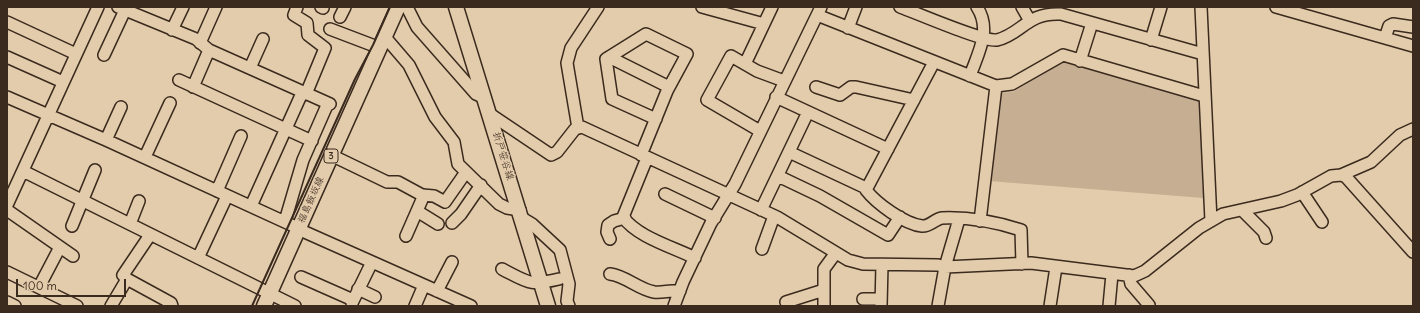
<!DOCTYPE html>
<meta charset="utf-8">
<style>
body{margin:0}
#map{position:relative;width:1420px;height:313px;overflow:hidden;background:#e3ccac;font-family:Delius,sans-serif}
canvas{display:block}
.frame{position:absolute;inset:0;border:8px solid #3b2a1e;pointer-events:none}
.scale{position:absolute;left:16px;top:279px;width:110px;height:18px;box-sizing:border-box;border:2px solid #3b2a1e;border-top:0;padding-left:5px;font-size:12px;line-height:14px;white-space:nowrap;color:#3b2a1e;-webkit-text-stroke:3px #e3ccac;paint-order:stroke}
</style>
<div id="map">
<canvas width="1420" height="313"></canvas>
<div class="frame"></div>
<div class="scale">100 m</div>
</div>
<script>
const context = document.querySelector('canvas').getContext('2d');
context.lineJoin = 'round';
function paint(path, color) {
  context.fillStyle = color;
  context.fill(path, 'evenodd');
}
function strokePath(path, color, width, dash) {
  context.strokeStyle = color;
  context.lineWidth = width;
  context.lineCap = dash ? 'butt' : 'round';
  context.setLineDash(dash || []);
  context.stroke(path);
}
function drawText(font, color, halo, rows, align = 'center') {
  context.font = font + ' Delius,"Klee One",sans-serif';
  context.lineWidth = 3;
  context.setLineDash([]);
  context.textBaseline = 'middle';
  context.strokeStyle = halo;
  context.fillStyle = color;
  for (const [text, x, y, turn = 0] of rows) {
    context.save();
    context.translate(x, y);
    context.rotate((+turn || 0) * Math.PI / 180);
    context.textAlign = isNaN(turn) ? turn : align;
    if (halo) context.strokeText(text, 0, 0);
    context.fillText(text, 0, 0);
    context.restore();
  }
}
paint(new Path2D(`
 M 1064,62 L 1201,102 L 1203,198 L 989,181 L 996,93 L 1013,92 Z`), '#c5ae92');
const minor = new Path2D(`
 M 118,7 L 196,39 L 209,50 L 330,104
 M 297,7 L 294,15 L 307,23 L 308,35 L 325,48 L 306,94
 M 321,7 L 323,8
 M 407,7 L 417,27 L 476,94 L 485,98
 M 702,7 L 764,24
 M 900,7 C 917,13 983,42 997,40 C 1022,34 1027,12 1061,14 L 1203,54
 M 1022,7 L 1030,21
 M 1201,7 L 1211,221
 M 1276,7 L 1413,46
 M 817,15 L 996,86 L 1012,84 L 1063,55 L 1204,96
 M 340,17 L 345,7
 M 7,22 L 76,54
 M 848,28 L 856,7
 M 330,29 L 380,48
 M 172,30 L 183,7
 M 385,37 L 409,65 L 435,117 L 454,142 L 458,164 L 499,204 L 507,208 L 520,210
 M 1385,38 L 1389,26 L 1393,24 L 1413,27
 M 1151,40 L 1161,7
 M 200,43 L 216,7
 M 104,55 L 125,10
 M 7,57 L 63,82
 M 609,57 L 669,87
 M 1080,61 L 1092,23
 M 934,62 L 866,190 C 876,203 904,224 922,226 C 929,227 935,219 942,218 C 968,217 996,222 1021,230 L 1022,264
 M 745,64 L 772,7
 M 250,68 L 263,39
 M 970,76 C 978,53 992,30 977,7
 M 179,80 L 312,141
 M 193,87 L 209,50
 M 816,87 L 840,95 L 851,87 L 856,87 L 914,100
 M 7,97 L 106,140 L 298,228
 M 776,97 L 888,149
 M 490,114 L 551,155 L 557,152 L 575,129 L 582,127 L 777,217 L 848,260 L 863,264 L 938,265 L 945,267 L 1031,263 L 1134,276 L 1145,271 L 1199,228 L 1223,214 L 1281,201 L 1297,195 L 1331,176 L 1341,175 L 1346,177 L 1413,252
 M 578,128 L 567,63 L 571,48 L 598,7
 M 760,131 L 707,100 L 731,56 L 757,71 L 784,81
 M 106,140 L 121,107
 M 789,152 L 866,188
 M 331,155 L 387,182 L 398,182 L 422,195 L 434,196 L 445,202 L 466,172
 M 641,155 L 667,91 L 687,54 L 646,34 L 606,59 L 612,99 L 656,119
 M 145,157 L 170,103
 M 647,158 L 623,217 C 637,237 673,247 695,258
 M 23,171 L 295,306
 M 1341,175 L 1371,162 L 1400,135 L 1413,129
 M 778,176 L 820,196 L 888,235 L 900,217
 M 217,191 L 241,136
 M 1302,192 L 1322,222
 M 665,194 L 715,218
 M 7,205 L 98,7
 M 251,206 L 302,93
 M 7,210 L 73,256
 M 761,210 L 808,112
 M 1242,210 L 1264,232 L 1266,238
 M 417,211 L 438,224
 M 522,218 L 532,224 L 560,250 L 569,284 L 567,301 L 569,306
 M 285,221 L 303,160 L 328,103
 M 980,221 L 996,86
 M 452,223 L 461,214 L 481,185
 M 130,224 L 139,201
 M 72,226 L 95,170
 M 298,229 L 471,306
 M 406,236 L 424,195
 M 610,239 L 607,232 L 608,225 L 614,221 L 625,218
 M 762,249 L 774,216
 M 198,258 L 227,196
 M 502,269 C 529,283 529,286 559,279
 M 7,272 L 77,306
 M 610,274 C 626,276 638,289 654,292 C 662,293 671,290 680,291
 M 1129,275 L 1131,284 L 1149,305
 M 301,277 L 353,300
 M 127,279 L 123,275 L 150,235
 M 39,287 L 60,247
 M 358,289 L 375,297
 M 437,291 L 452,262
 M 863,299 L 881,299
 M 7,302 L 15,306
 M 786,302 L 824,290
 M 352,303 L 372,262
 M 111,306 L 127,279 L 171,303 L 172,306
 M 415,306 L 424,285
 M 674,306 L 683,282 L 711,223 L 735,184 L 821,7
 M 824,306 L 824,269 L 835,254
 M 881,306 L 882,265
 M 938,306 L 945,267 L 959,219
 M 1050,306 L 1056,267
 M 1109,306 L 1112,274`);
const major = new Path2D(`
 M 456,7 L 548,306
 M 264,306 L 398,7`);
strokePath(minor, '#3b2a1e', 14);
strokePath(major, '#3b2a1e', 17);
strokePath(minor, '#e3ccac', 11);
strokePath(major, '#e3ccac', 14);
strokePath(new Path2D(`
 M 252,306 L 355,79 L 373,45 L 390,7`), '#3b2a1e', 2);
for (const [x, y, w] of [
 [331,156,14]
]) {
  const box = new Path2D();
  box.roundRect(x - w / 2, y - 7, w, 14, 3);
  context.fillStyle = '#e3ccac';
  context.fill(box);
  strokePath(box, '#3b2a1e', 1);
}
drawText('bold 9px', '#3b2a1e', null, [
 ["3",331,156]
]);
drawText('10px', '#3b2a1e', '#e3ccac', [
 ["折戸笹谷線",503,156,73],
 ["福島飯坂線",311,200,-66]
]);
</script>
